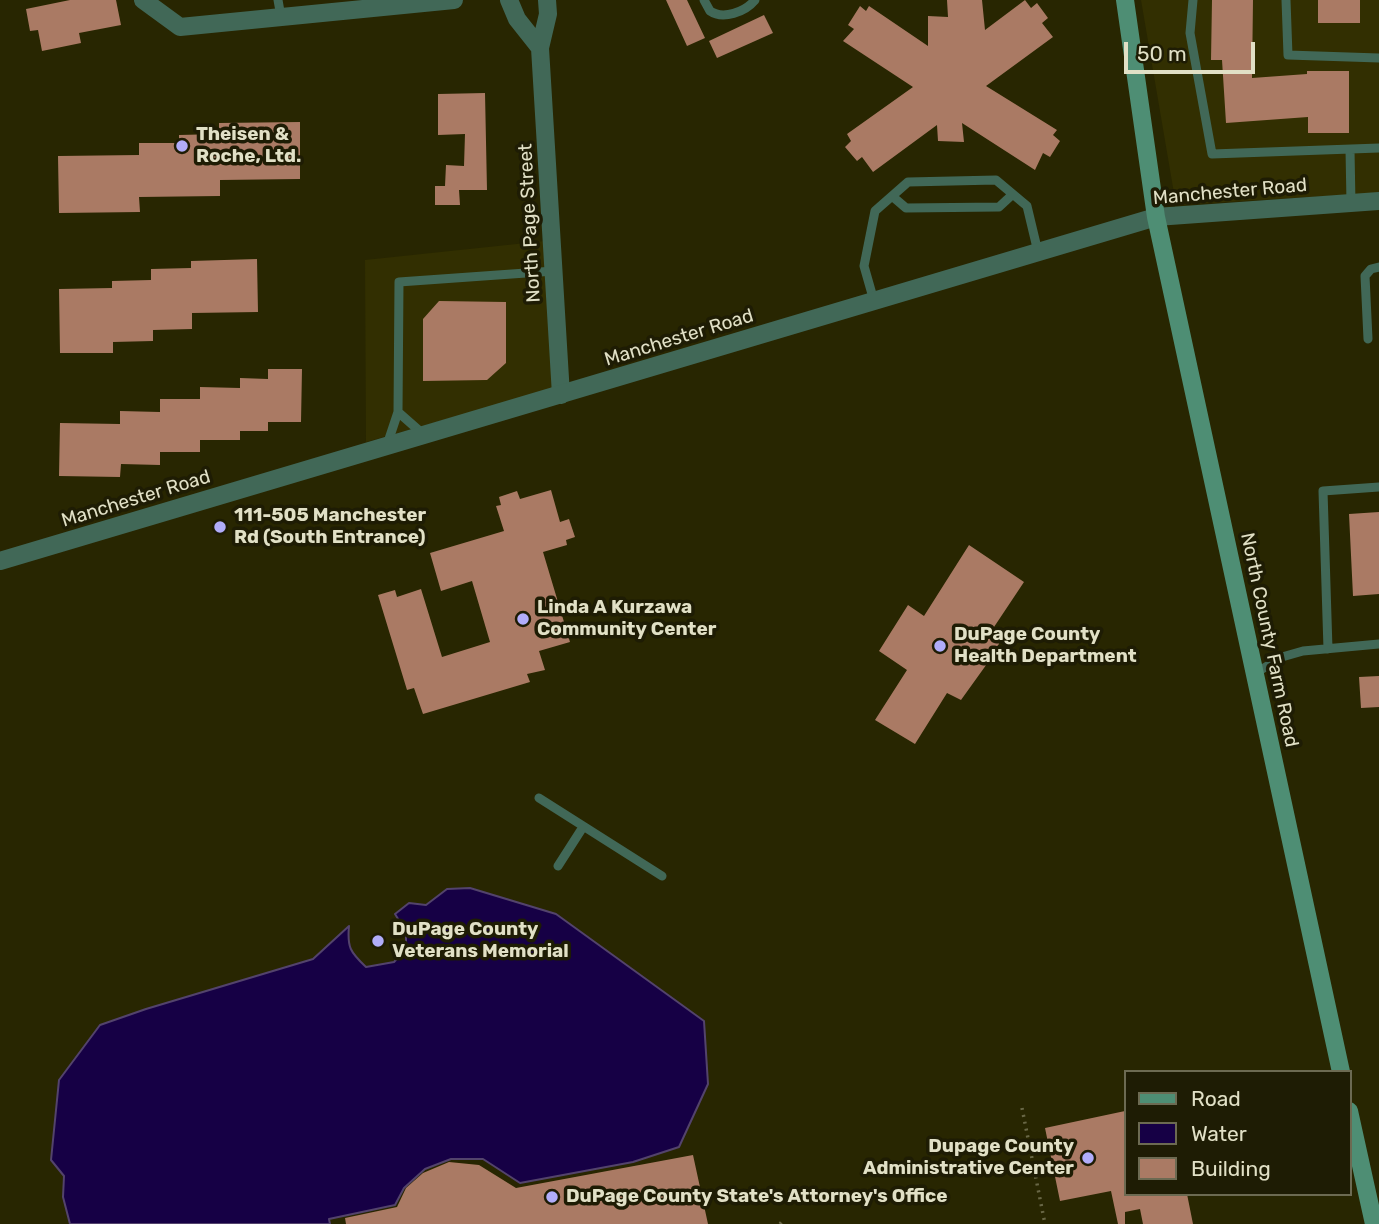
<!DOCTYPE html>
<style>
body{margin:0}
#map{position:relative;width:1379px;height:1224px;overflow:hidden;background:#282601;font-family:Rubik,sans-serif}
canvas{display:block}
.legend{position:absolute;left:1124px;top:1070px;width:228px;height:126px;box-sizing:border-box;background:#1e1c04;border:2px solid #6c6a52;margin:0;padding:9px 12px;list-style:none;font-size:21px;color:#e1e0c6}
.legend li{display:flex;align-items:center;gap:14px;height:35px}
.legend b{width:35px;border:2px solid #6c6a52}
.scale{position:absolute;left:1124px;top:42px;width:131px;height:32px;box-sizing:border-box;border:4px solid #e1e0c6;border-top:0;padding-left:9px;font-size:21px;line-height:24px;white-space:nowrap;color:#e1e0c6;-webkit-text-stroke:5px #1e1c04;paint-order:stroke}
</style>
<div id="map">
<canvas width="1379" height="1224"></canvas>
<ul class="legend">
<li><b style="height:9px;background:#4e8e74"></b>Road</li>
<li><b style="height:19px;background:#160045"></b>Water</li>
<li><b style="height:19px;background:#aa7a64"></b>Building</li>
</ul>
<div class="scale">50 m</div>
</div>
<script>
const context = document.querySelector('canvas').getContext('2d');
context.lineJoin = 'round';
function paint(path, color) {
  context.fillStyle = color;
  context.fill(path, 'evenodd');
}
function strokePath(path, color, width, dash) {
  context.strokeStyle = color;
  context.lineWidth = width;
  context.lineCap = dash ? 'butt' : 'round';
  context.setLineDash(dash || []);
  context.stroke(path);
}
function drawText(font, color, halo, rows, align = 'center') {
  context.font = font + ' Rubik,sans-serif';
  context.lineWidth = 7;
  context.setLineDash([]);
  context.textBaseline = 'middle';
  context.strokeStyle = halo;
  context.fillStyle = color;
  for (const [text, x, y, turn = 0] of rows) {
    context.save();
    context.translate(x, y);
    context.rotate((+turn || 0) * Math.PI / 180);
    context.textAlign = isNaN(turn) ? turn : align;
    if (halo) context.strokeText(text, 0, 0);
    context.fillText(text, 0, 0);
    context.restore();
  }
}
paint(new Path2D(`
 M 1141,0 L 1379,0 L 1379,193 L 1176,205 Z
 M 545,241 L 554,389 L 366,442 L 365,260 Z`), '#322f01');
const water = new Path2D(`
 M 470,888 L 556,914 L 704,1021 L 708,1084 L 679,1147 L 633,1162 L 520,1183 L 483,1159 L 451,1159 L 425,1169 L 404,1188 L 395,1205 L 329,1219 L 330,1224 L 70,1224 L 63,1197 L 64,1176 L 51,1160 L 59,1080 L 100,1025 L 146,1009 L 313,959 L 349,926 C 347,947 350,952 366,967 L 394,962 L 406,949 L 406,932 L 395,914 L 409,903 L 426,905 L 447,889 Z`);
paint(water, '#160045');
strokePath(water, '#53436c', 2);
paint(new Path2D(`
 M 70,0 L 116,0 L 121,25 L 79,33 L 81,43 L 42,51 L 38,30 L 30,31 L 26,9 Z
 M 666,0 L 687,0 L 705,38 L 687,46 Z
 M 947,0 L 982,0 L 985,30 L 1025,0 L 1031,8 L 1037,3 L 1048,18 L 1042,23 L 1053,37 L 986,86 L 1057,130 L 1053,135 L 1060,141 L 1050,157 L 1043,153 L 1035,170 L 962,123 L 964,142 L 938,141 L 937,125 L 873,172 L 862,157 L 857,161 L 845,147 L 851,141 L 847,134 L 913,87 L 843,41 L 854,29 L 848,25 L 860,6 L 866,11 L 869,6 L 928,46 L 928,16 L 948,17 Z
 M 1212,0 L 1253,0 L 1252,78 L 1307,74 L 1307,71 L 1349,71 L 1349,133 L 1308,133 L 1308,117 L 1226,123 L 1222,60 L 1211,60 Z
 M 1318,0 L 1360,0 L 1360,23 L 1318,23 Z
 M 764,15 L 773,33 L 717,58 L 709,41 Z
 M 485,93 L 487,190 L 459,190 L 460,205 L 435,205 L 435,186 L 445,186 L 446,165 L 464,166 L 465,134 L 438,135 L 438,94 Z
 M 300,122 L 300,179 L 220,180 L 220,196 L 139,197 L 140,212 L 59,213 L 58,156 L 139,155 L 139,143 L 179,143 L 179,135 L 219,134 L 219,123 Z
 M 257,259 L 258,312 L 192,313 L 192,329 L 153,330 L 153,341 L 113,342 L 113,353 L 60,353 L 59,289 L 112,288 L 112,281 L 151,280 L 151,269 L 191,268 L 191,261 Z
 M 439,301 L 506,302 L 506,363 L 487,380 L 423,381 L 423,319 Z
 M 268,369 L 302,369 L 301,422 L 268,422 L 268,431 L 240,431 L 240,440 L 200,440 L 200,452 L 160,452 L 160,465 L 121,464 L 120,477 L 59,476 L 60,423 L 120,424 L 120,411 L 160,412 L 160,399 L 200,399 L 200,387 L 240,388 L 240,378 L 268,379 Z
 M 551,490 L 560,522 L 569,519 L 575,537 L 566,540 L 567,545 L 543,552 L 570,642 L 539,651 L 545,670 L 527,674 L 530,682 L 423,714 L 414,688 L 407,690 L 378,595 L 395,590 L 397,597 L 421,589 L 442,657 L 490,642 L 472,581 L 441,591 L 430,553 L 504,531 L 496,506 L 501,505 L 499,497 L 517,491 L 520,499 Z
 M 1379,512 L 1379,594 L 1353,596 L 1349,514 Z
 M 969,545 L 1024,582 L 990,633 L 1000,642 L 989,661 L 961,700 L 947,693 L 915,744 L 875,720 L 907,670 L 879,651 L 908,605 L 924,616 Z
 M 1379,676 L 1379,707 L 1361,708 L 1359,677 Z
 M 1125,1111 L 1125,1194 L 1187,1194 L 1193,1224 L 1143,1224 L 1140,1209 L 1125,1212 L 1125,1224 L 1118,1224 L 1111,1191 L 1060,1201 L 1045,1128 Z
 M 693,1155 L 708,1224 L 346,1224 L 345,1218 L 397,1207 L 406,1188 L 423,1173 L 449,1162 L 479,1165 L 516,1188 Z`), '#aa7a64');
strokePath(new Path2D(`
 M 1022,1108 L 1045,1224
 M 780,1224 L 784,1219`), '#696746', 3.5, [2, 5]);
strokePath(new Path2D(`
 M 278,0 L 281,17
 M 704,0 L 710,11 C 723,20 745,12 755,0
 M 1193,0 L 1190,33 L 1212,154 L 1379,148
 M 1286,0 L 1288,55 L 1379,58
 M 1350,150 L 1351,203
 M 892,196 L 906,208 L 999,207 L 1013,194
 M 874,301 L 864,266 L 875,211 L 908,182 L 996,180 L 1027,206 L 1038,252
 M 1368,339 L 1365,276 L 1371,269 L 1379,267
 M 398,412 L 423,434
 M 387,445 L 398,412 L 399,282 L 554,271
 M 1328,649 L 1323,491 L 1379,487
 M 1254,674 L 1282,657 L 1303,651 L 1379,644
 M 539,798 L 662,876
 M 558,866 L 583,827`), '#416857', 9);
strokePath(new Path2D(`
 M 143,0 L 180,27 L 454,0
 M 509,0 L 517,19 L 540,48
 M 547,0 L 548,14 L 540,48 L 561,395
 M 1156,217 L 1379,201`), '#416857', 18);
strokePath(new Path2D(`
 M 0,561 L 1156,217`), '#416857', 18);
strokePath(new Path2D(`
 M 1125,0 L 1156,217 L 1341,1072
 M 1349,1111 L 1374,1224`), '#4e8e74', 18);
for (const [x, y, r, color] of [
 [182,146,7,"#b1adfa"],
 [220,527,7,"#b1adfa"],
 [523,619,7,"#b1adfa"],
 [940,646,7,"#b1adfa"],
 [378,941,7,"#b1adfa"],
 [1088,1158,7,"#b1adfa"],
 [552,1197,7,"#b1adfa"]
]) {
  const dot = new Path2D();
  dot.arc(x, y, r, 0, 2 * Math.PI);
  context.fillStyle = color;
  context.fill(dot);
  strokePath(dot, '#1e1c04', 2.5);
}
drawText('bold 19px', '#e1e0c6', '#1e1c04', [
 ["Theisen &",196,135],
 ["Roche, Ltd.",196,157],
 ["111-505 Manchester",234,516],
 ["Rd (South Entrance)",234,538],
 ["Linda A Kurzawa",537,608],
 ["Community Center",537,630],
 ["DuPage County",954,635],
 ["Health Department",954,657],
 ["DuPage County",392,930],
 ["Veterans Memorial",392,952],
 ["Dupage County",1074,1147,"right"],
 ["Administrative Center",1074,1169,"right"],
 ["DuPage County State's Attorney's Office",566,1197]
], 'left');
drawText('19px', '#e1e0c6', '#1e1c04', [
 ["Manchester Road",1230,192,-5],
 ["North Page Street",530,223,-93],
 ["Manchester Road",679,338,-17],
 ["Manchester Road",136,499,-17],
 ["North County Farm Road",1269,640,78]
]);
</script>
